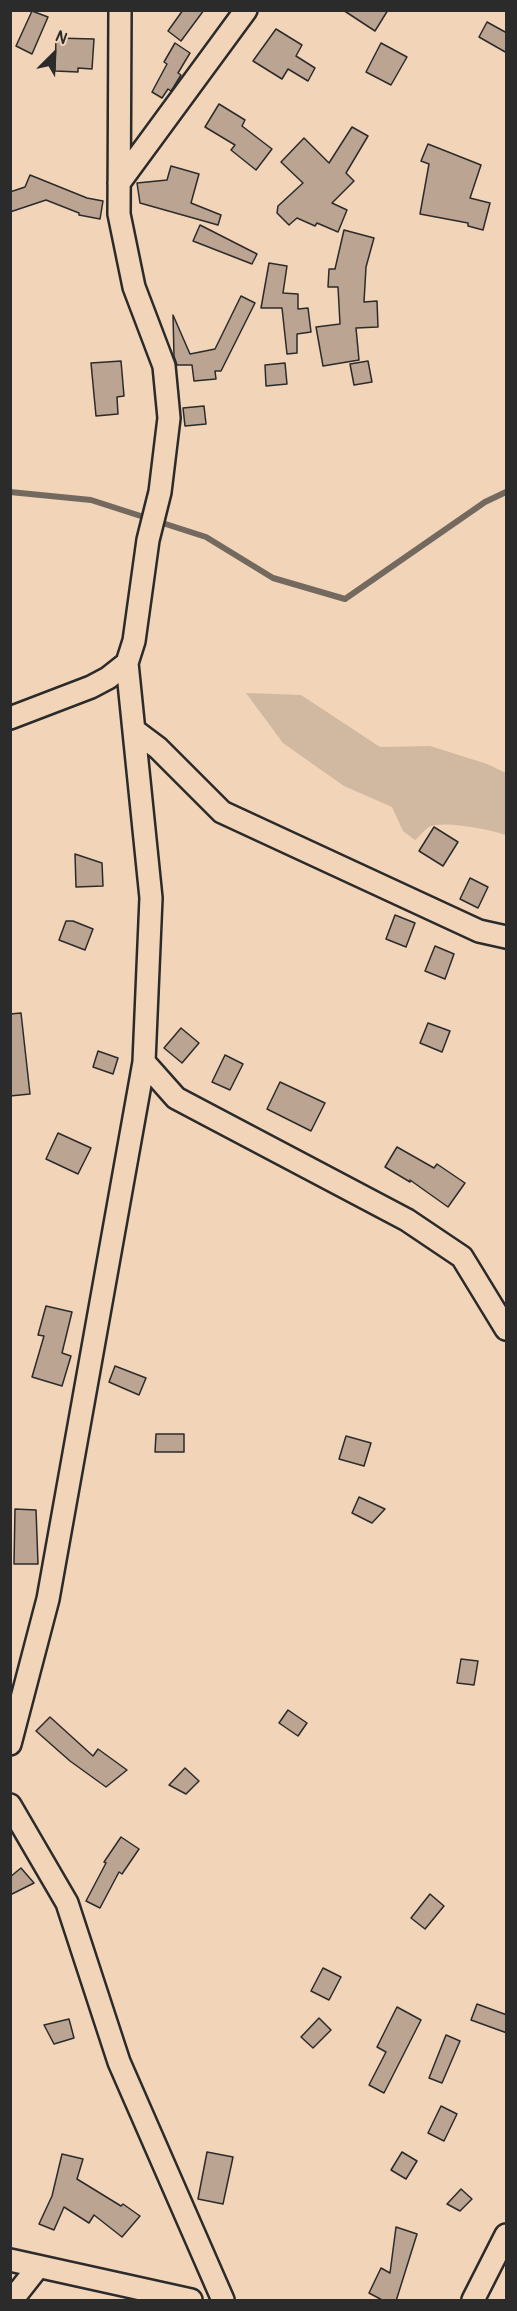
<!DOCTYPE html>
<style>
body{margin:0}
#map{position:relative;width:517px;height:2311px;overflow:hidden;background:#f2d4b8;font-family:Pangolin,sans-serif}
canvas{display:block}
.frame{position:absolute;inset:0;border:12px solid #2b2b2b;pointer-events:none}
.north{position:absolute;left:24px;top:24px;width:60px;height:60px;-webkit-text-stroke:4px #f2d4b8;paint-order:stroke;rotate:24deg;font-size:16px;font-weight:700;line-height:24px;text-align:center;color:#2b2b2b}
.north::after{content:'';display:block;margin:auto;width:21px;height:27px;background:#2b2b2b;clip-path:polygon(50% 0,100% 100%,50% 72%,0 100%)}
</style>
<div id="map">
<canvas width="517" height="2311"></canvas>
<div class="frame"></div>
<div class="north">N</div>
</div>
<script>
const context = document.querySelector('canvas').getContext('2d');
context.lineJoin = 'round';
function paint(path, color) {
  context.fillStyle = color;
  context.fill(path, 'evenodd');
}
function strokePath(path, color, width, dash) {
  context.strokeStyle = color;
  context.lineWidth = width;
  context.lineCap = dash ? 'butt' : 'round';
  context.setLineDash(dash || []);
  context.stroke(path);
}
paint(new Path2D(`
 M 246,693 L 301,695 L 380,747 L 430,746 L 487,764 L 506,773 L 506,835 C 491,830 443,820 429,827 C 424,830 419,837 415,840 L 403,831 L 392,807 L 344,786 L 283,743 Z`), '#d1b8a0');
strokePath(new Path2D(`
 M 10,492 L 91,500 L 206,537 L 273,578 L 345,599 L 485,502 L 506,492`), '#74695f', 6);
const building = new Path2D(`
 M 183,10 L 204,10 L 181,41 L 168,31 Z
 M 343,10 L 388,10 L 375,31 Z
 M 32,11 L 48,17 L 32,54 L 16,46 Z
 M 487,22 L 507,33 L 507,53 L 479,37 Z
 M 276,29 L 302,45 L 296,56 L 315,68 L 308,81 L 288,69 L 282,79 L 253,61 Z
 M 56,38 L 94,39 L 92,69 L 78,68 L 78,72 L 55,71 Z
 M 175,43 L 190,53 L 178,73 L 181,75 L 173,88 L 171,91 L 168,89 L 162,98 L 152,92 L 167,64 L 164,62 Z
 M 381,43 L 407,57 L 391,85 L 366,72 Z
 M 219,104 L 245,120 L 242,126 L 272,149 L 256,170 L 231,150 L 235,145 L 205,127 Z
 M 352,127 L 368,136 L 346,173 L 354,181 L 332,203 L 347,210 L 338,232 L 317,223 L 315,226 L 297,218 L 289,225 L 277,213 L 278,206 L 303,183 L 281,162 L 304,138 L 329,163 Z
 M 428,144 L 481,165 L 470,198 L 490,203 L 483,230 L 468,226 L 468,223 L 420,214 L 429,164 L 421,161 Z
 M 171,166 L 199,174 L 191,203 L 221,215 L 218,225 L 140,203 L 137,183 L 167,180 Z
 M 30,175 L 87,198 L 103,201 L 100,219 L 79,215 L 79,213 L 46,200 L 10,212 L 10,192 L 25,187 Z
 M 200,225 L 257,254 L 252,264 L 193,241 Z
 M 344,230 L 374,238 L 366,267 L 364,302 L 377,301 L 378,327 L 356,328 L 359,360 L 323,366 L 316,327 L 340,324 L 338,287 L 328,287 L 329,269 L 335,269 Z
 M 269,263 L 287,266 L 283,293 L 298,294 L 298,309 L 308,308 L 311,332 L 297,334 L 297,353 L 287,354 L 282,308 L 261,308 Z
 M 241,296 L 255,303 L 221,371 L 215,371 L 216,379 L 194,381 L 192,365 L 177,365 L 174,356 L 173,315 L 190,354 L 215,349 Z
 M 121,361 L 124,396 L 117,397 L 118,414 L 96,416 L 91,363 Z
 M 368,361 L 372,382 L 354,385 L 350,364 Z
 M 285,363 L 287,384 L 266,386 L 265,365 Z
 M 204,406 L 206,424 L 185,426 L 183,408 Z
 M 434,827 L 458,842 L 443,866 L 419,851 Z
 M 75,854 L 102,863 L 103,886 L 76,887 Z
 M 470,878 L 488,887 L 478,908 L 460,899 Z
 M 395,915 L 415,923 L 406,947 L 386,939 Z
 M 66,921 L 73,921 L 93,929 L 85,950 L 59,940 Z
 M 435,946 L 454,954 L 445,979 L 425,971 Z
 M 21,1013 L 30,1094 L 10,1096 L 10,1014 Z
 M 428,1023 L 450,1031 L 442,1052 L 420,1043 Z
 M 181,1028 L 199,1043 L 182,1063 L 164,1048 Z
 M 98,1051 L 118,1058 L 113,1074 L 93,1067 Z
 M 225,1055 L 243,1064 L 230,1090 L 212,1082 Z
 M 280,1082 L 325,1103 L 311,1131 L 267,1109 Z
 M 58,1133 L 91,1148 L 78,1174 L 46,1159 Z
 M 397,1147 L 434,1168 L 437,1164 L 465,1183 L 448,1207 L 410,1180 L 410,1182 L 385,1167 Z
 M 46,1306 L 72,1312 L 62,1353 L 71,1356 L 62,1386 L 32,1377 L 44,1336 L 38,1335 Z
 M 115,1366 L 146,1378 L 139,1395 L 109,1382 Z
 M 156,1434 L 184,1434 L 184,1452 L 155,1452 Z
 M 346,1436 L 371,1443 L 364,1466 L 339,1459 Z
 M 359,1497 L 385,1509 L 372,1523 L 352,1513 Z
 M 15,1509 L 36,1510 L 38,1564 L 14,1564 Z
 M 461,1659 L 478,1661 L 474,1685 L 457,1683 Z
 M 288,1710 L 307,1723 L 298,1736 L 279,1723 Z
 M 50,1717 L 93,1756 L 98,1749 L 127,1770 L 106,1787 L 70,1761 L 36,1731 Z
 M 185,1768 L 199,1781 L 186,1794 L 169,1785 Z
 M 121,1837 L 139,1849 L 122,1874 L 119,1872 L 100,1908 L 86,1901 L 106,1863 L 104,1862 Z
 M 21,1868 L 34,1883 L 10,1895 L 10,1877 Z
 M 430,1894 L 444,1906 L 425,1929 L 411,1918 Z
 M 323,1968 L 341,1977 L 329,2000 L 311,1991 Z
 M 477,2004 L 507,2015 L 507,2033 L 471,2020 Z
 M 397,2007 L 421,2020 L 384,2093 L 369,2085 L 386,2052 L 377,2047 Z
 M 319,2018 L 331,2030 L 313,2048 L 301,2037 Z
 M 69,2019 L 74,2038 L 54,2044 L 44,2025 Z
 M 446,2035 L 460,2041 L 442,2083 L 429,2078 Z
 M 441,2106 L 457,2114 L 444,2141 L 428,2133 Z
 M 207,2152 L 233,2157 L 223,2204 L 198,2199 Z
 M 402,2152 L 417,2161 L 406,2179 L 391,2170 Z
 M 62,2154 L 83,2159 L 77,2179 L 121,2206 L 123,2204 L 140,2216 L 122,2237 L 94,2215 L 89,2223 L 64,2207 L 54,2230 L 39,2224 L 52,2196 Z
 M 461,2189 L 472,2199 L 460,2211 L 447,2204 Z
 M 396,2227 L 417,2234 L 396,2301 L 384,2301 L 369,2293 L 381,2268 L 390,2273 Z`);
paint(building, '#bba491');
strokePath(building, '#2b2b2b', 1.5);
const street = new Path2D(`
 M 119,183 L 246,10
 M 10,718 L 91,687 L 108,678 L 127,663
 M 134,730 L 158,748 L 222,812 L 479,931 L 506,937
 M 144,1062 L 176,1098 L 407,1220 L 462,1257 L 506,1329
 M 10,1744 L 48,1599 L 144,1062 L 151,898 L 127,663 L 134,641 L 148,540 L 160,492 L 169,418 L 164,366 L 134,287 L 119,214 L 120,10
 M 10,1805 L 67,1903 L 119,2062 L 223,2300
 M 10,2260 L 191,2300
 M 12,2300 L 38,2267
 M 473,2300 L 506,2235`);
strokePath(street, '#2b2b2b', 26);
strokePath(street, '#f2d4b8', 21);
</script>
